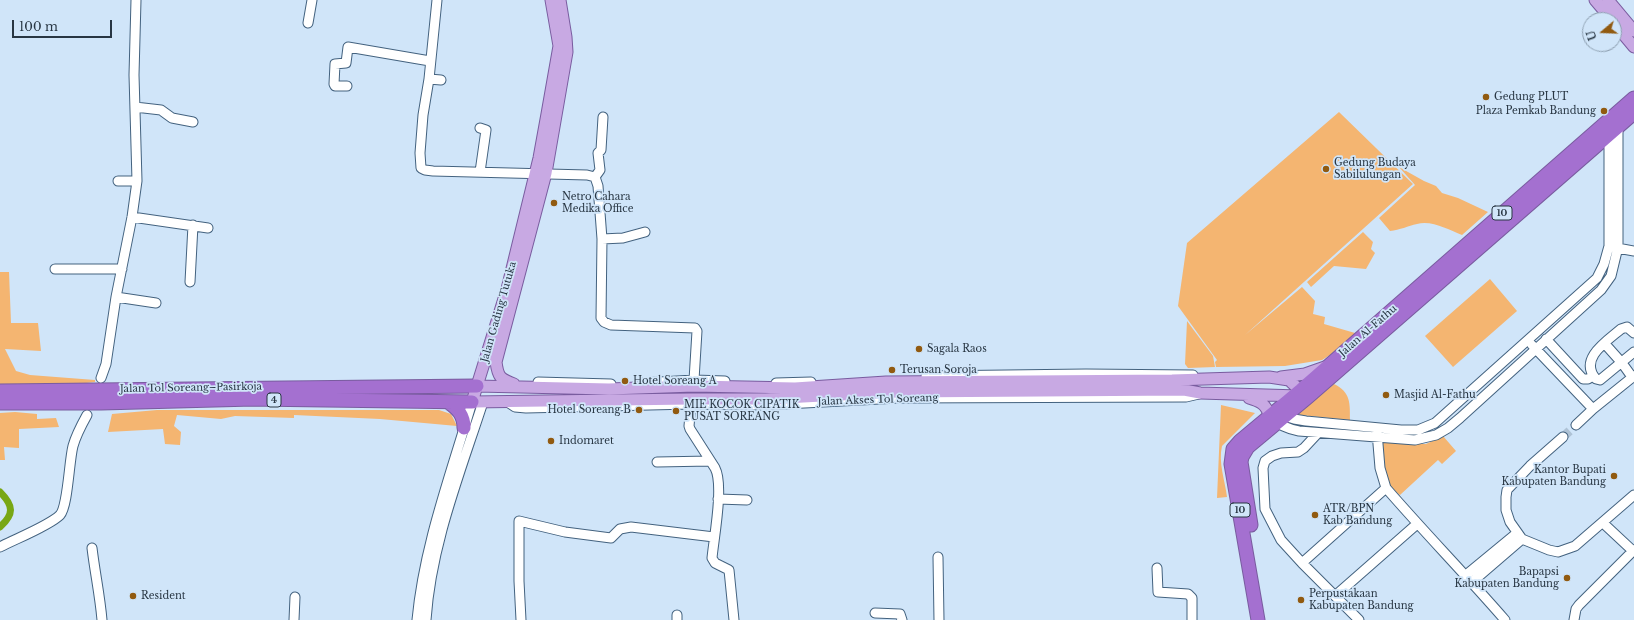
<!DOCTYPE html>
<meta charset="utf-8">
<style>
body{margin:0}
#map{position:relative;width:1634px;height:620px;overflow:hidden;background:#d0e5f9;font-family:"Libre Baskerville",serif}
canvas{display:block}
.north{position:absolute;left:1582px;top:12px;width:40px;height:40px;box-sizing:border-box;background:#d0e5f9;border:1px solid #8d9fb0;border-radius:50%;rotate:251deg;font-size:11px;font-weight:700;line-height:16px;text-align:center;color:#283643}
.north::after{content:'';display:block;margin:auto;width:14px;height:18px;background:#915a10;clip-path:polygon(50% 0,100% 100%,50% 72%,0 100%)}
.scale{position:absolute;left:12px;top:20px;width:100px;height:18px;box-sizing:border-box;border:2px solid #283643;border-top:0;padding-left:5px;font-size:12px;line-height:14px;white-space:nowrap;color:#283643;-webkit-text-stroke:3px #d0e5f9;paint-order:stroke}
</style>
<div id="map">
<canvas width="1634" height="620"></canvas>
<div class="north">U</div>
<div class="scale">100 m</div>
</div>
<script>
const context = document.querySelector('canvas').getContext('2d');
context.lineJoin = 'round';
function paint(path, color) {
  context.fillStyle = color;
  context.fill(path, 'evenodd');
}
function strokePath(path, color, width, dash) {
  context.strokeStyle = color;
  context.lineWidth = width;
  context.lineCap = dash ? 'butt' : 'round';
  context.setLineDash(dash || []);
  context.stroke(path);
}
function drawText(font, color, halo, rows, align = 'center') {
  context.font = font + ' "Libre Baskerville",serif';
  context.lineWidth = 3.5;
  context.setLineDash([]);
  context.textBaseline = 'middle';
  context.strokeStyle = halo;
  context.fillStyle = color;
  for (const [text, x, y, turn = 0] of rows) {
    context.save();
    context.translate(x, y);
    context.rotate((+turn || 0) * Math.PI / 180);
    context.textAlign = isNaN(turn) ? turn : align;
    if (halo) context.strokeText(text, 0, 0);
    context.fillText(text, 0, 0);
    context.restore();
  }
}
paint(new Path2D(`
 M 1339,112 L 1413,184 L 1245,335 L 1302,287 L 1315,301 L 1313,314 L 1325,317 L 1324,324 L 1355,333 L 1330,355 L 1322,360 L 1285,366 L 1216,367 L 1215,362 L 1217,360 L 1178,306 L 1187,243 Z
 M 1399,167 L 1424,181 L 1436,186 L 1442,193 L 1458,198 L 1488,212 L 1462,235 C 1449,230 1432,220 1417,224 C 1408,226 1400,230 1390,231 L 1379,218 L 1415,185 Z
 M 1363,232 L 1373,242 L 1371,249 L 1375,253 L 1366,269 L 1334,266 L 1311,287 L 1307,282 Z
 M 0,272 L 9,272 L 11,323 L 38,323 L 41,351 L 5,349 L 16,371 L 30,375 L 95,380 L 95,382 L 60,386 L 0,384 Z
 M 1490,279 L 1517,311 L 1453,367 L 1425,336 Z
 M 1187,321 L 1213,356 L 1215,367 L 1188,368 L 1185,364 Z
 M 1334,384 C 1351,392 1350,404 1350,420 L 1300,415 L 1299,413 Z
 M 1221,405 L 1255,413 L 1222,446 C 1218,462 1225,481 1227,497 L 1217,498 Z
 M 157,410 L 439,410 L 451,414 L 457,426 L 380,419 L 294,415 L 294,418 L 235,416 L 221,419 L 177,415 L 174,426 L 181,432 L 180,445 L 165,444 L 163,429 L 108,432 L 112,414 Z
 M 15,412 L 37,414 L 37,419 L 56,418 L 59,427 L 19,429 L 19,448 L 4,447 L 5,460 L 0,460 L 0,413 Z
 M 1443,436 L 1456,451 L 1442,464 L 1438,460 L 1400,495 C 1382,482 1383,461 1380,441 L 1410,444 L 1426,444 Z`), '#f4b571');
strokePath(new Path2D(`
 M 0,492 C 14,506 14,514 0,527`), '#78a715', 7);
strokePath(new Path2D(`
 M 1563,437 L 1576,425`), '#aec2d5', 9, [9, 4.5]);
const minor = new Path2D(`
 M 437,0 L 429,79 L 423,115 L 420,153 L 421,168 L 425,170 L 433,171 L 587,175 L 595,177 L 598,186 L 602,239 L 601,318 L 604,322 L 611,325 L 695,328 L 697,331 L 694,380
 M 308,23 L 312,0
 M 429,79 L 441,80
 M 347,86 L 335,86 L 334,84 L 335,64 L 346,63 L 348,47 L 430,61
 M 135,107 L 161,110 L 172,118 L 193,122
 M 480,172 L 486,130 L 480,128
 M 595,177 L 600,170 L 598,153 L 601,150 L 603,117
 M 118,181 L 137,181
 M 132,217 L 208,228
 M 602,239 L 623,238 L 645,232
 M 1612,247 L 1634,251
 M 55,269 L 122,269
 M 190,282 L 193,225
 M 116,297 L 156,303
 M 1634,333 L 1627,327 L 1621,329 C 1607,341 1578,359 1596,379 L 1600,380 L 1634,352
 M 1546,339 L 1583,379 L 1588,379 L 1593,376
 M 1605,344 L 1622,363 L 1632,377
 M 1532,345 L 1593,409
 M 926,376 L 1086,374 L 1193,375
 M 101,378 L 106,364 L 116,297 L 132,217 L 137,181 L 134,75 L 136,0
 M 538,382 L 611,384
 M 642,383 L 694,380 L 725,381
 M 776,383 L 811,382
 M 509,403 L 515,407 L 526,408 L 691,404 L 767,405 L 898,398 L 1186,397 L 1199,394
 M 691,404 L 689,426 L 690,429 L 715,468 C 724,485 714,537 712,558 L 715,563 L 729,570 L 734,620
 M 1281,415 L 1294,419 L 1306,421 L 1401,430 L 1418,430 L 1435,423 L 1597,278 L 1604,264 L 1609,246 L 1609,134 L 1607,132
 M 1273,419 C 1280,426 1289,429 1299,431 L 1415,440 L 1436,435 L 1448,428 L 1460,418 L 1601,290 L 1611,276 L 1618,247 L 1618,127 L 1616,125
 M 1576,425 L 1593,409 L 1634,376
 M 1318,433 L 1304,448 L 1298,452 L 1281,453 L 1272,456 L 1265,461 L 1263,468 L 1265,509 L 1281,540 L 1302,563 L 1386,488 L 1380,468 L 1377,432
 M 1563,437 L 1530,466 L 1507,490 L 1506,497 L 1506,510 L 1510,522 L 1522,539 L 1549,550 L 1558,552 L 1575,546 L 1634,495
 M 657,462 L 710,461
 M 1386,488 C 1425,533 1466,575 1505,620
 M 718,499 L 747,500
 M 1603,523 L 1633,551
 M 0,547 C 15,539 49,526 60,515 C 68,506 69,461 73,446 C 76,435 82,424 87,415
 M 92,548 C 95,573 100,596 102,620
 M 938,557 L 939,620
 M 1302,563 L 1359,620
 M 1157,568 L 1158,592 L 1188,594 L 1192,598 L 1192,620
 M 1466,575 L 1517,533
 M 1472,582 L 1522,539
 M 1335,596 L 1417,524
 M 875,613 L 900,614 L 902,620
 M 677,615 L 677,620
 M 294,620 L 295,597
 M 417,620 C 424,545 451,474 472,402
 M 426,620 C 431,545 460,473 483,402
 M 521,620 L 519,581 L 519,521 L 565,532 L 611,538 L 620,529 L 631,527 L 714,537
 M 1574,620 L 1576,609 L 1579,605 L 1634,550`);
const major = new Path2D(`
 M 551,0 L 559,46 L 547,114 L 539,158 L 507,289 L 472,402 L 691,399 L 766,399 L 896,392 L 1184,390 L 1200,393 L 1299,396
 M 1595,0 L 1612,20
 M 1608,0 L 1634,31
 M 1614,23 L 1634,47
 M 1281,377 L 1305,374 L 1325,367
 M 514,384 C 500,379 498,377 496,362 L 546,173 L 567,52 L 566,37 L 560,0
 M 477,386 L 609,389 L 694,386 L 795,388 L 886,382 L 1172,380 L 1269,377 L 1289,380 L 1306,396
 M 1249,398 C 1259,401 1267,404 1269,416`);
const highway = new Path2D(`
 M 0,391 L 477,386
 M 448,402 C 458,409 464,415 464,428
 M 0,403 L 101,403 L 253,399 L 472,402
 M 1251,525 L 1241,462 L 1242,457 L 1248,447 L 1308,397 L 1634,113
 M 1258,620 L 1231,464 L 1233,449 L 1240,441 L 1301,390 L 1634,98`);
strokePath(minor, '#43627f', 11);
strokePath(major, '#795c9f', 13);
strokePath(highway, '#795c9f', 15);
strokePath(minor, '#fff', 9);
strokePath(major, '#c8a9e3', 11);
strokePath(highway, '#a470d0', 13);
for (const [x, y, r, color] of [
 [1486,97,4,"#915a10"],
 [1604,111,4,"#915a10"],
 [1326,169,4,"#915a10"],
 [554,203,4,"#915a10"],
 [919,349,4,"#915a10"],
 [892,370,4,"#915a10"],
 [625,381,4,"#915a10"],
 [1386,395,4,"#915a10"],
 [639,410,4,"#915a10"],
 [676,411,4,"#915a10"],
 [551,441,4,"#915a10"],
 [1614,476,4,"#915a10"],
 [1315,515,4,"#915a10"],
 [1567,578,4,"#915a10"],
 [133,596,4,"#915a10"],
 [1301,600,4,"#915a10"]
]) {
  const dot = new Path2D();
  dot.arc(x, y, r, 0, 2 * Math.PI);
  context.fillStyle = color;
  context.fill(dot);
  strokePath(dot, '#d0e5f9', 1.5);
}
for (const [x, y, w] of [
 [1502,213,20],
 [274,400,14],
 [1240,510,20]
]) {
  const box = new Path2D();
  box.roundRect(x - w / 2, y - 7, w, 14, 3);
  context.fillStyle = '#d0e5f9';
  context.fill(box);
  strokePath(box, '#283643', 1);
}
drawText('bold 9px', '#283643', null, [
 ["10",1502,213],
 ["4",274,400],
 ["10",1240,510]
]);
drawText('10px', '#283643', '#d0e5f9', [
 ["Gedung PLUT",1494,97],
 ["Plaza Pemkab Bandung",1596,111,"right"],
 ["Gedung Budaya",1334,163],
 ["Sabilulungan",1334,175],
 ["Netro Cahara",562,197],
 ["Medika Office",562,209],
 ["Sagala Raos",927,349],
 ["Terusan Soroja",900,370],
 ["Hotel Soreang A",633,381],
 ["Masjid Al-Fathu",1394,395],
 ["MIE KOCOK CIPATIK",684,405],
 ["PUSAT SOREANG",684,417],
 ["Hotel Soreang B",631,410,"right"],
 ["Indomaret",559,441],
 ["Kantor Bupati",1606,470,"right"],
 ["Kabupaten Bandung",1606,482,"right"],
 ["ATR/BPN",1323,509],
 ["Kab Bandung",1323,521],
 ["Bapapsi",1559,572,"right"],
 ["Kabupaten Bandung",1559,584,"right"],
 ["Perpustakaan",1309,594],
 ["Kabupaten Bandung",1309,606],
 ["Resident",141,596]
], 'left');
drawText('10px', '#283643', '#d0e5f9', [
 ["Jalan Gading Tutuka",499,312,-74],
 ["Jalan Al-Fathu",1368,331,-41],
 ["Jalan Tol Soreang–Pasirkoja",191,388,-1],
 ["Jalan Akses Tol Soreang",878,400,-2]
]);
</script>
